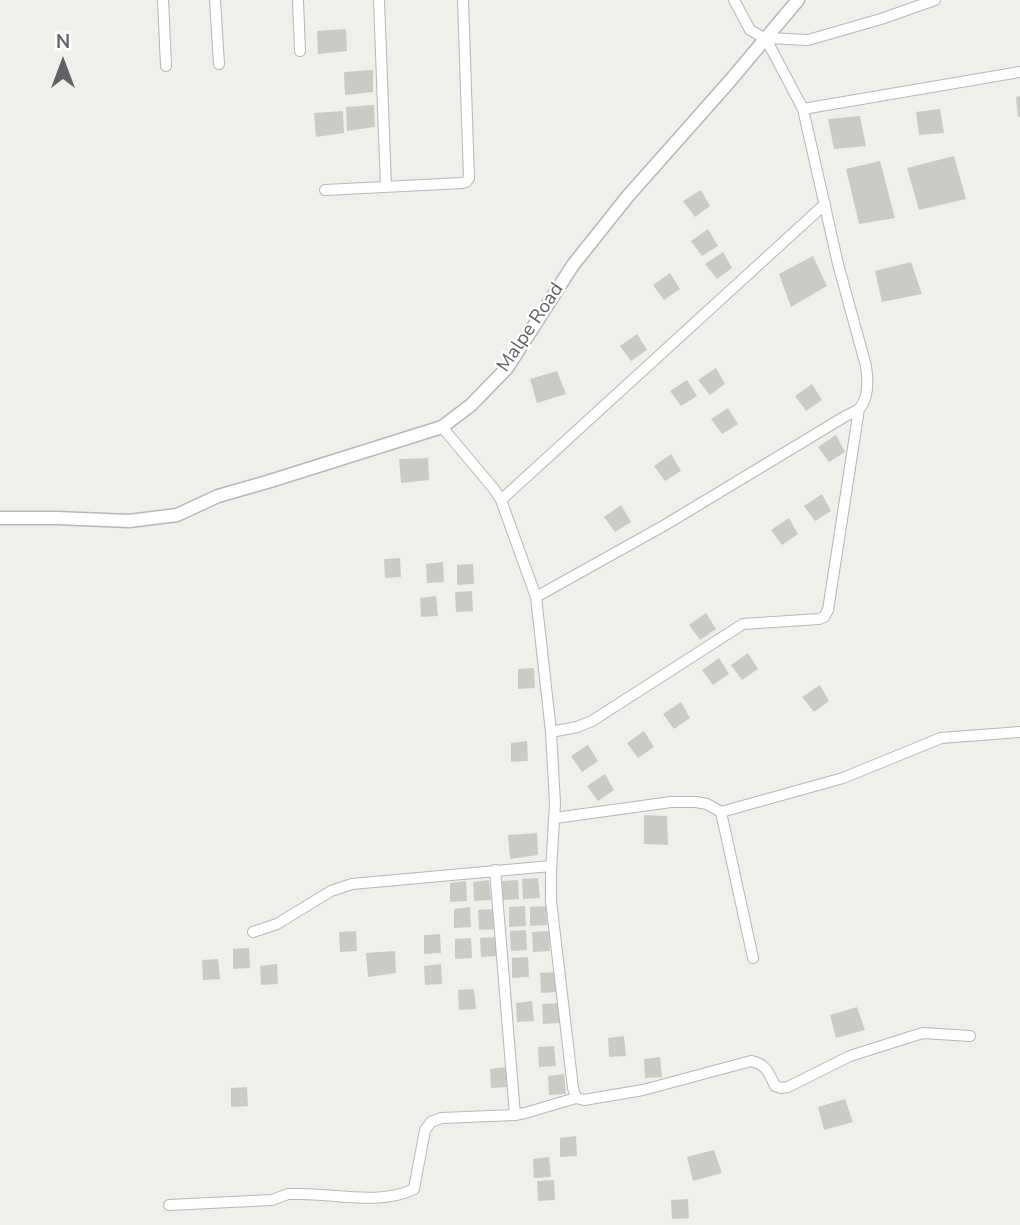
<!DOCTYPE html>
<style>
body{margin:0}
#map{position:relative;width:1020px;height:1225px;overflow:hidden;background:#f0efe9;font-family:"Nunito Sans",sans-serif}
canvas{display:block}
.north{position:absolute;left:28px;top:28px;width:70px;height:70px;-webkit-text-stroke:5px #fff;paint-order:stroke;rotate:0deg;font-size:19px;font-weight:700;line-height:28px;text-align:center;color:#606267}
.north::after{content:'';display:block;margin:auto;width:24px;height:32px;background:#606267;clip-path:polygon(50% 0,100% 100%,50% 72%,0 100%)}
</style>
<div id="map">
<canvas width="1020" height="1225"></canvas>
<div class="north">N</div>
</div>
<script>
const context = document.querySelector('canvas').getContext('2d');
context.lineJoin = 'round';
function paint(path, color) {
  context.fillStyle = color;
  context.fill(path, 'evenodd');
}
function strokePath(path, color, width, dash) {
  context.strokeStyle = color;
  context.lineWidth = width;
  context.lineCap = dash ? 'butt' : 'round';
  context.setLineDash(dash || []);
  context.stroke(path);
}
function drawText(font, color, halo, rows, align = 'center') {
  context.font = font + ' "Nunito Sans",sans-serif';
  context.lineWidth = 5;
  context.setLineDash([]);
  context.textBaseline = 'middle';
  context.strokeStyle = halo;
  context.fillStyle = color;
  for (const [text, x, y, turn = 0] of rows) {
    context.save();
    context.translate(x, y);
    context.rotate((+turn || 0) * Math.PI / 180);
    context.textAlign = isNaN(turn) ? turn : align;
    if (halo) context.strokeText(text, 0, 0);
    context.fillText(text, 0, 0);
    context.restore();
  }
}
paint(new Path2D(`
 M 346,29 L 347,51 L 318,54 L 317,31 Z
 M 373,70 L 373,92 L 345,95 L 344,72 Z
 M 1020,96 L 1020,117 L 1018,117 L 1016,97 Z
 M 374,105 L 375,127 L 347,131 L 346,107 Z
 M 940,109 L 944,133 L 919,135 L 916,112 Z
 M 343,111 L 344,133 L 316,137 L 314,113 Z
 M 860,116 L 866,146 L 834,149 L 828,119 Z
 M 954,156 L 966,199 L 919,210 L 907,168 Z
 M 880,161 L 895,218 L 859,224 L 846,169 Z
 M 701,190 L 710,206 L 695,217 L 683,201 Z
 M 708,229 L 718,246 L 702,256 L 691,241 Z
 M 723,252 L 732,268 L 717,279 L 705,264 Z
 M 813,256 L 827,286 L 791,307 L 779,274 Z
 M 911,262 L 922,294 L 882,302 L 875,271 Z
 M 670,273 L 680,289 L 664,300 L 653,285 Z
 M 637,334 L 647,350 L 631,361 L 620,346 Z
 M 716,368 L 725,384 L 710,395 L 698,380 Z
 M 557,371 L 566,394 L 537,403 L 530,379 Z
 M 687,380 L 697,396 L 681,406 L 670,391 Z
 M 812,384 L 822,400 L 806,411 L 795,396 Z
 M 728,408 L 738,424 L 722,434 L 711,419 Z
 M 836,435 L 845,452 L 829,462 L 818,447 Z
 M 671,454 L 681,471 L 665,481 L 654,466 Z
 M 428,458 L 429,480 L 401,483 L 399,459 Z
 M 822,494 L 831,511 L 815,521 L 804,506 Z
 M 621,505 L 631,522 L 615,532 L 604,517 Z
 M 789,518 L 798,534 L 782,545 L 771,530 Z
 M 400,558 L 401,577 L 385,578 L 384,559 Z
 M 443,562 L 444,582 L 427,583 L 426,564 Z
 M 473,564 L 474,584 L 457,585 L 457,565 Z
 M 472,591 L 473,611 L 456,612 L 455,592 Z
 M 436,596 L 438,616 L 421,617 L 420,598 Z
 M 706,613 L 716,629 L 700,640 L 689,625 Z
 M 748,653 L 758,669 L 742,680 L 731,665 Z
 M 719,658 L 729,674 L 713,685 L 702,670 Z
 M 534,668 L 535,688 L 518,689 L 518,669 Z
 M 820,685 L 829,701 L 814,712 L 802,697 Z
 M 681,702 L 690,718 L 674,729 L 663,714 Z
 M 644,731 L 654,747 L 638,758 L 627,743 Z
 M 527,741 L 528,761 L 511,762 L 511,743 Z
 M 588,745 L 598,761 L 582,772 L 571,756 Z
 M 605,774 L 614,790 L 598,801 L 587,786 Z
 M 644,815 L 667,816 L 668,845 L 644,844 Z
 M 537,833 L 538,855 L 510,859 L 508,835 Z
 M 538,878 L 540,898 L 523,899 L 522,879 Z
 M 489,880 L 491,900 L 474,901 L 473,882 Z
 M 518,880 L 519,899 L 503,900 L 502,881 Z
 M 466,881 L 467,901 L 450,902 L 450,883 Z
 M 525,906 L 526,926 L 509,927 L 509,907 Z
 M 546,906 L 547,925 L 530,926 L 530,907 Z
 M 470,907 L 471,927 L 454,928 L 454,909 Z
 M 495,909 L 496,929 L 479,930 L 478,910 Z
 M 526,930 L 527,950 L 511,951 L 510,931 Z
 M 356,931 L 357,951 L 340,952 L 339,932 Z
 M 549,931 L 550,951 L 533,952 L 532,932 Z
 M 440,934 L 441,953 L 424,954 L 424,935 Z
 M 497,937 L 498,956 L 481,957 L 480,938 Z
 M 471,938 L 472,958 L 455,959 L 455,939 Z
 M 249,948 L 250,968 L 233,969 L 233,949 Z
 M 395,951 L 396,973 L 368,977 L 366,953 Z
 M 528,957 L 529,977 L 512,978 L 512,958 Z
 M 218,959 L 220,979 L 203,980 L 202,960 Z
 M 277,964 L 278,984 L 261,985 L 260,966 Z
 M 441,964 L 442,984 L 425,985 L 424,966 Z
 M 557,972 L 558,992 L 541,993 L 540,973 Z
 M 474,989 L 476,1009 L 459,1010 L 458,990 Z
 M 532,1001 L 534,1021 L 517,1022 L 516,1003 Z
 M 559,1003 L 560,1023 L 543,1024 L 542,1004 Z
 M 857,1007 L 865,1030 L 836,1038 L 830,1015 Z
 M 624,1036 L 626,1056 L 609,1057 L 608,1038 Z
 M 554,1046 L 556,1066 L 539,1067 L 538,1047 Z
 M 660,1057 L 662,1077 L 645,1078 L 644,1059 Z
 M 506,1067 L 507,1087 L 491,1088 L 490,1069 Z
 M 564,1074 L 566,1094 L 549,1095 L 548,1076 Z
 M 247,1087 L 248,1106 L 231,1107 L 231,1088 Z
 M 845,1099 L 853,1122 L 824,1130 L 818,1107 Z
 M 576,1136 L 577,1156 L 560,1157 L 560,1138 Z
 M 714,1150 L 722,1173 L 693,1181 L 687,1157 Z
 M 549,1157 L 551,1177 L 534,1178 L 533,1159 Z
 M 554,1180 L 555,1200 L 538,1201 L 537,1181 Z
 M 688,1199 L 689,1218 L 672,1219 L 671,1200 Z`), '#cccac5');
const minor = new Path2D(`
 M 163,0 L 166,66
 M 215,0 L 219,64
 M 298,0 L 300,51
 M 379,0 L 386,187
 M 766,38 L 808,40 L 881,19 L 935,0
 M 803,109 L 1020,72
 M 325,190 L 462,183 L 466,182 L 469,178 L 463,0
 M 442,427 L 494,489 L 501,500 L 536,597 L 551,732 L 555,803 L 551,872 L 551,901 L 573,1088 L 576,1098 L 584,1100 L 643,1090 L 751,1061 C 766,1064 769,1073 775,1086 L 781,1088 L 788,1087 L 850,1056 L 913,1036 L 923,1033 L 970,1036
 M 501,500 L 825,204
 M 536,597 L 665,525 L 844,417 C 849,414 856,412 860,408 C 869,397 868,379 866,366 L 838,264 L 803,109 L 766,39 L 750,30 L 734,0
 M 551,732 L 577,727 L 592,721 L 743,624 L 819,619 L 824,617 L 828,610 L 859,409
 M 721,812 L 843,778 L 941,738 L 1020,732
 M 555,818 L 671,802 L 696,802 L 707,804 L 721,812 L 753,958
 M 495,870 L 515,1115
 M 253,932 L 277,924 L 331,891 L 352,884 L 551,866
 M 169,1205 L 272,1200 L 288,1194 L 296,1194 C 332,1193 380,1206 414,1189 L 425,1130 L 431,1122 L 441,1118 L 515,1115 L 525,1113 L 576,1098`);
const tertiary = new Path2D(`
 M 0,518 L 57,518 L 129,521 L 177,515 L 218,496 L 267,482 L 442,427 L 471,405 L 507,368 L 573,265 L 628,196 L 729,82 L 798,0`);
strokePath(minor, '#b5b7bb', 12);
strokePath(tertiary, '#b5b7bb', 15);
strokePath(minor, '#fff', 10);
strokePath(tertiary, '#fff', 12);
drawText('19px', '#606267', '#fff', [
 ["Malpe Road",531,328,-56]
]);
</script>
